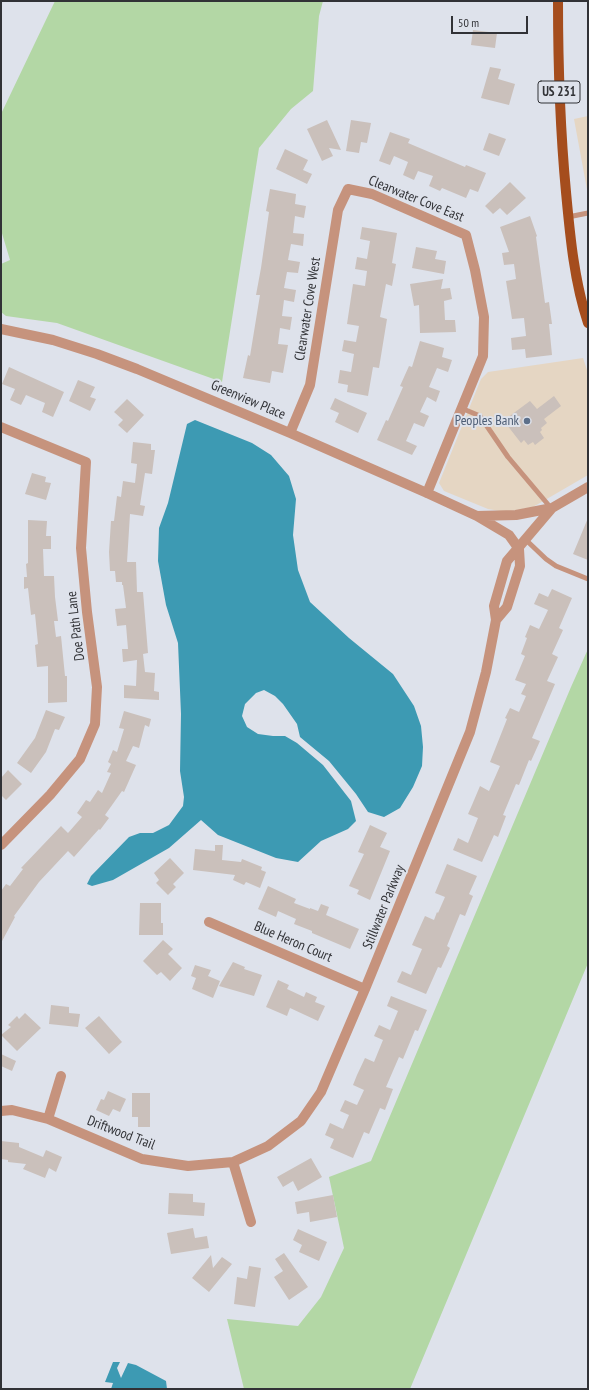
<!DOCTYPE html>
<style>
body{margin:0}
#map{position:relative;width:589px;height:1390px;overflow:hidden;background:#dee2eb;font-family:"PT Sans Narrow",sans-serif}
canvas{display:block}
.frame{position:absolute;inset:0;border:2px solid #313236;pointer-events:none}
.scale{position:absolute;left:451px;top:16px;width:77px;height:18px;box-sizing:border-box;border:2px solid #313236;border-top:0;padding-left:5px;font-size:12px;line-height:14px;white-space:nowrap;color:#313236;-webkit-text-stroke:3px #dee2eb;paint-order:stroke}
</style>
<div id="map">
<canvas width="589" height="1390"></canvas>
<div class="frame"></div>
<div class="scale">50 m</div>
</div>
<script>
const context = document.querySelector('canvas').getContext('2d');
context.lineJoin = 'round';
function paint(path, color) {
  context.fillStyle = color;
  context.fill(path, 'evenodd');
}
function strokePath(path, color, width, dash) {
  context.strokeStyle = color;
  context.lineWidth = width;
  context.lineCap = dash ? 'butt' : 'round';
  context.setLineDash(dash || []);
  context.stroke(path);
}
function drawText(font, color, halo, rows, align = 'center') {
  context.font = font + ' "PT Sans Narrow",sans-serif';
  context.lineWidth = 4;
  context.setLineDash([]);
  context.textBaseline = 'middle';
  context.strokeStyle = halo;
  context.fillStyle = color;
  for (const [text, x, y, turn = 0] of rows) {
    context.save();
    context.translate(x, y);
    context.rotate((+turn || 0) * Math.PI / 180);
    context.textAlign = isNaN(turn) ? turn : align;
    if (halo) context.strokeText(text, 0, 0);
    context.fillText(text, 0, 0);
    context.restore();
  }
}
paint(new Path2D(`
 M 588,116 L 588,195 L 574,119 Z
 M 583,358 L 588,373 L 588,475 L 533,507 L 506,512 L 488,509 L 444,491 L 439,483 L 481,379 L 488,372 Z`), '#e5d6c3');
paint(new Path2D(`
 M 55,1 L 323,1 L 319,16 L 313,91 L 291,109 L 259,148 L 222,382 L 57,323 L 6,316 L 1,312 L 1,264 L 10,260 L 1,230 L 1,114 Z
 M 588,649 L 588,963 L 410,1389 L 244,1389 L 227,1319 L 298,1326 L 321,1297 L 344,1248 L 329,1177 L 371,1161 L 571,687 Z`), '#b3d7a5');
paint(new Path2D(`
 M 195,420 L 252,443 L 271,455 L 289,476 L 296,499 L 293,535 L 298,570 L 310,602 L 349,638 L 393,674 L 414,706 L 421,726 L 423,747 L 422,766 L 413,787 L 400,808 L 384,817 L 368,812 L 356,794 L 329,761 L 300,737 L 297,724 L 283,704 L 275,696 L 264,690 L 256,693 L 245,704 L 242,716 L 247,727 L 258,734 L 273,736 L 285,736 L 297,743 L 323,765 L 351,801 L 356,821 L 348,829 L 321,841 L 298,862 L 276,858 L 218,835 L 201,820 L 169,848 L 113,880 L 92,886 L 87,884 L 91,876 L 129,837 L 140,833 L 153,833 L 169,825 L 183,806 L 184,797 L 180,771 L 181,714 L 178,643 L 166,605 L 158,561 L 159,528 L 168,503 L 187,424 Z
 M 113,1362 L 120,1362 L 117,1368 L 121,1378 L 128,1363 L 136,1365 L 166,1381 L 167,1389 L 111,1389 L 113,1383 L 105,1382 Z`), '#3d9ab3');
paint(new Path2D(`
 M 473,30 L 497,33 L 495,48 L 471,45 Z
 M 490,67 L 501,69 L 498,79 L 515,84 L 509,105 L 481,98 Z
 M 327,120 L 341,150 L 329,148 L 333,156 L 322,161 L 307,129 Z
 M 351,120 L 371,123 L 367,143 L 361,142 L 359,153 L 346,151 Z
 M 390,132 L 410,139 L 408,143 L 434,154 L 465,167 L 466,165 L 486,173 L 478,192 L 470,189 L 466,198 L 442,188 L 440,191 L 429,186 L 433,176 L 418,171 L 414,180 L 403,175 L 408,162 L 394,156 L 390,165 L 379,161 Z
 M 489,133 L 506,139 L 499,156 L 483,150 Z
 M 285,149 L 308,160 L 303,170 L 312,174 L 307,184 L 276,169 Z
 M 510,182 L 526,198 L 507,215 L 500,208 L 493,214 L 485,206 Z
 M 270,189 L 296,194 L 295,204 L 306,206 L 304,218 L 295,216 L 293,233 L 304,234 L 303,246 L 291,244 L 288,260 L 300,262 L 298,273 L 287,272 L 284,288 L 296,290 L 294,302 L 284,300 L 282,316 L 292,317 L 290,330 L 280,328 L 278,344 L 288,345 L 283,373 L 272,371 L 270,383 L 243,378 L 248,355 L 250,356 L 260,295 L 256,295 L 261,268 L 269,212 L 266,211 Z
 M 530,216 L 537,236 L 536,237 L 545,303 L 549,302 L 552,324 L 549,324 L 552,355 L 526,358 L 525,349 L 512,350 L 511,338 L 526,336 L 524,318 L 512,319 L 506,281 L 516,279 L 514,264 L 504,265 L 502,253 L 509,252 L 500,227 Z
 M 362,227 L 397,233 L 392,263 L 396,264 L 392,286 L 386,284 L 380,317 L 387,319 L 379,368 L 373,367 L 368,396 L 347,392 L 348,385 L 338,383 L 340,370 L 351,372 L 354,354 L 342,351 L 344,340 L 356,342 L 359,326 L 347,324 L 353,284 L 365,286 L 367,271 L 355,269 L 357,257 L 367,259 L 370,241 L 360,239 Z
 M 416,247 L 437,251 L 435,259 L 446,261 L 444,274 L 412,268 Z
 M 443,279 L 441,289 L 450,288 L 452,299 L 444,301 L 445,320 L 455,320 L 456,332 L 420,333 L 419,305 L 414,306 L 410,284 Z
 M 420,341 L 444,348 L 442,357 L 452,360 L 448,372 L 437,368 L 429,387 L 440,391 L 436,402 L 427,397 L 420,412 L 429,416 L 424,427 L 414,423 L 406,441 L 417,446 L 412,455 L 377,440 L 386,420 L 388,421 L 403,387 L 400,386 L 409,366 L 412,367 Z
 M 9,367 L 64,392 L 53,417 L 42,412 L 45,403 L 26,395 L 21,405 L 10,400 L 15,389 L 2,384 Z
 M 78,380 L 95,387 L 90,397 L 96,399 L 90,411 L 69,401 Z
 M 554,396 L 561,406 L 544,419 L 547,423 L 541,428 L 542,430 L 540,432 L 544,438 L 535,445 L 533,442 L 528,445 L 524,440 L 521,443 L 507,425 L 510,422 L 507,418 L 530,401 L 537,409 Z
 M 335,398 L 367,413 L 358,433 L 335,422 L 339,413 L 330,409 Z
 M 127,399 L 144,415 L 127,433 L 118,425 L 123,420 L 114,412 Z
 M 133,442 L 151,444 L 151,450 L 155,450 L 152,474 L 145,473 L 140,505 L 145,506 L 143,516 L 130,514 L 127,562 L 136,562 L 137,592 L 143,592 L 148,653 L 143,654 L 145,672 L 155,673 L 154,691 L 159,692 L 159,700 L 124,698 L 124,685 L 136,686 L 137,660 L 123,662 L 122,649 L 128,649 L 126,625 L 117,626 L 115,609 L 126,608 L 123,585 L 122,585 L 122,582 L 116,582 L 115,571 L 110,571 L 109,552 L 111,521 L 114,521 L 117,496 L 121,497 L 123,481 L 135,483 L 137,464 L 131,463 Z
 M 32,473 L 46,477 L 45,482 L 51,483 L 46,500 L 25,494 Z
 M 588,518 L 588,560 L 573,554 Z
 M 28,520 L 47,521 L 46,536 L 51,536 L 51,549 L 43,549 L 44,576 L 54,576 L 55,597 L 58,621 L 54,621 L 56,637 L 61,636 L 65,676 L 67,676 L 67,702 L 48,703 L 48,666 L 37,667 L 35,645 L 38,644 L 35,614 L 31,615 L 28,588 L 24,589 L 24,577 L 27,577 L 26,564 L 28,563 Z
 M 552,589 L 572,598 L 559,628 L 563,630 L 552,654 L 558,657 L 547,681 L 555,684 L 532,738 L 540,741 L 531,761 L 529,760 L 519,785 L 516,784 L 503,815 L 506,816 L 498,837 L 494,835 L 482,862 L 453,850 L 458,838 L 468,843 L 478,818 L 468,814 L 472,805 L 480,786 L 489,791 L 500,766 L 490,762 L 507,719 L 505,718 L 510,708 L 519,712 L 526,696 L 521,694 L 526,684 L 515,680 L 525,656 L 521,654 L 527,638 L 525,637 L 530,625 L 539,629 L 548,610 L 534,604 L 539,593 L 548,597 Z
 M 46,710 L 65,717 L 59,730 L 55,729 L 46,752 L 31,773 L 17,763 L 35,738 Z
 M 124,711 L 151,719 L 149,727 L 145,725 L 139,748 L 133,746 L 126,761 L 136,765 L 124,792 L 122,791 L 105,815 L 109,818 L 100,830 L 99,829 L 74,857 L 68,851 L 39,882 L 14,916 L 15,917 L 1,943 L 1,891 L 6,884 L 10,886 L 23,869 L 21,868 L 61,826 L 68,833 L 82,817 L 77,813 L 86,800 L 90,802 L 98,790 L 102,793 L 111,773 L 107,772 L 111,764 L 108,762 L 113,750 L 117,752 L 124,729 L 119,728 Z
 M 8,770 L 22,784 L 6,800 L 1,795 L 1,778 Z
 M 370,825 L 387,833 L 380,847 L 390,851 L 370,900 L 357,894 L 359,890 L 349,886 L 364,854 L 358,852 Z
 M 215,845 L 223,845 L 222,860 L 241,862 L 242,859 L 262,867 L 261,870 L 266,872 L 260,888 L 246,882 L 244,885 L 233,880 L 235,875 L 193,870 L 195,849 L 215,851 Z
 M 170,858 L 184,873 L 173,884 L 176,887 L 168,895 L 156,883 L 159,880 L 154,873 Z
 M 447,864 L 477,876 L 469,894 L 473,896 L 465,916 L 460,914 L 447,946 L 450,948 L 441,968 L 438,967 L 426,994 L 397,982 L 402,971 L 411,975 L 422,949 L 412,945 L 425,916 L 434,920 L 437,912 L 438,913 L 445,897 L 435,893 Z
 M 268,886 L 296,899 L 294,903 L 310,909 L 310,908 L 318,911 L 321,904 L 329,907 L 326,915 L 359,929 L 350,949 L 312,933 L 312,931 L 294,924 L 296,919 L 278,911 L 276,917 L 258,909 Z
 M 140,903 L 161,903 L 161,923 L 163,923 L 163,935 L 139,935 Z
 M 163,940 L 173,949 L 168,954 L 182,968 L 170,981 L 161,972 L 157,975 L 143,961 Z
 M 233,962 L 245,967 L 244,969 L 262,975 L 254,996 L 219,986 Z
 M 195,965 L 211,970 L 208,976 L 220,981 L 213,998 L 192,989 L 196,978 L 191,976 Z
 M 278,980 L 289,985 L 287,989 L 304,997 L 306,992 L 317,997 L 315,1002 L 325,1006 L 318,1021 L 290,1008 L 287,1016 L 266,1007 Z
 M 391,996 L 427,1010 L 418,1031 L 415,1030 L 403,1059 L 399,1057 L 386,1087 L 393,1089 L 385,1110 L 380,1108 L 369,1134 L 364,1132 L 353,1158 L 330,1148 L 334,1139 L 325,1135 L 330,1123 L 343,1129 L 349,1115 L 340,1111 L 345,1100 L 357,1105 L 364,1090 L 353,1085 L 357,1075 L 365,1058 L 374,1062 L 383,1040 L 374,1036 L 379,1025 L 390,1030 L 398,1011 L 387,1006 Z
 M 51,1005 L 69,1007 L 69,1013 L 80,1014 L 78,1027 L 49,1024 Z
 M 25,1013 L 41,1028 L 17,1051 L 1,1035 L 11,1027 L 8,1025 L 17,1016 L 19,1019 Z
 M 99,1016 L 122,1042 L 109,1054 L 85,1028 Z
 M 1,1054 L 16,1061 L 12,1071 L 1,1066 Z
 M 108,1091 L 126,1099 L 120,1112 L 113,1109 L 109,1116 L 96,1110 L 101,1099 L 104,1100 Z
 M 132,1093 L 150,1093 L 150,1127 L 138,1127 L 138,1117 L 132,1117 Z
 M 1,1141 L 19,1143 L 19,1147 L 43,1157 L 46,1150 L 62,1157 L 56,1172 L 49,1168 L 45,1178 L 23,1169 L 26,1164 L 8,1162 L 8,1160 L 1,1159 Z
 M 311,1158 L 322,1177 L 298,1191 L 293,1181 L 283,1187 L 277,1177 Z
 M 169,1193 L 193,1194 L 193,1202 L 205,1203 L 204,1216 L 168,1214 Z
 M 333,1195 L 337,1217 L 310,1222 L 309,1212 L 297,1214 L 295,1202 Z
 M 193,1228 L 195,1238 L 207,1236 L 209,1248 L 171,1254 L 167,1233 Z
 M 298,1229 L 327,1242 L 319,1261 L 299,1252 L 302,1245 L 293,1240 Z
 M 284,1253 L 308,1287 L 289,1300 L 274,1277 L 283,1271 L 275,1259 Z
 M 211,1255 L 213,1268 L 222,1257 L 232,1264 L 209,1292 L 192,1278 Z
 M 249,1266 L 261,1268 L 255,1307 L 234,1304 L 237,1277 L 247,1279 Z`), '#cac0bb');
strokePath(new Path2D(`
 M 568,217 L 588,213
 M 461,408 L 480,416 L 508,457 L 551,508
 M 526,540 L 546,559 L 556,566 L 588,579`), '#c6937d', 5);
strokePath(new Path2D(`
 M 1,329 L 53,340 L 97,354 L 137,369 L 290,433 L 427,493 L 477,516 L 509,535 L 519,549
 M 1,427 L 86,462 L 81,548 L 87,612 L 97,687 L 95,724 L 80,759 L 50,795 L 1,845
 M 290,433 L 310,385 L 338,210 L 348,189 L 372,194 L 466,235 L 475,270 L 484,317 L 483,356 L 427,493
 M 477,516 L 516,515 L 552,508
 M 496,620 L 507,607 L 520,566 L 519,549
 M 209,922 L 365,989
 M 1,1111 L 12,1110 L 48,1119 L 142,1159 L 188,1166 L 233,1162 L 268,1146 L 301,1121 L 321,1092 L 365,989 L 470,732 L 486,672 L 496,620 L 494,606 L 507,561 L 552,508 L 588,487
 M 48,1119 L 61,1076
 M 233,1162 L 251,1222`), '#c6937d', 10);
strokePath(new Path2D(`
 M 558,1 C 558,65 560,128 566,192 C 570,235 574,281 588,323`), '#a54d1d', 10);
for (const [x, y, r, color] of [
 [527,421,4,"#5c6f8a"]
]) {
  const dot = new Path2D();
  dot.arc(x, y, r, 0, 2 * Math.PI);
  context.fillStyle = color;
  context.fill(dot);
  strokePath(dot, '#dee2eb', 1.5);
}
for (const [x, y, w] of [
 [559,92,42]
]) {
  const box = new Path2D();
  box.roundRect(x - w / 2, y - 11, w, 22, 3);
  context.fillStyle = '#dee2eb';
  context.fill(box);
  strokePath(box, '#313236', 1);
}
drawText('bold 13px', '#313236', null, [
 ["US 231",559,92]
]);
drawText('14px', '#313236', '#dee2eb', [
 ["Clearwater Cove East",416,199,22],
 ["Clearwater Cove West",308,309,-81],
 ["Greenview Place",248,400,23],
 ["Doe Path Lane",76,626,-97],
 ["Stillwater Parkway",384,907,-68],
 ["Blue Heron Court",293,942,23],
 ["Driftwood Trail",121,1133,21]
]);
drawText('14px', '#4e5e75', '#dee2eb', [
 ["Peoples Bank",519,421]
], 'right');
</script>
